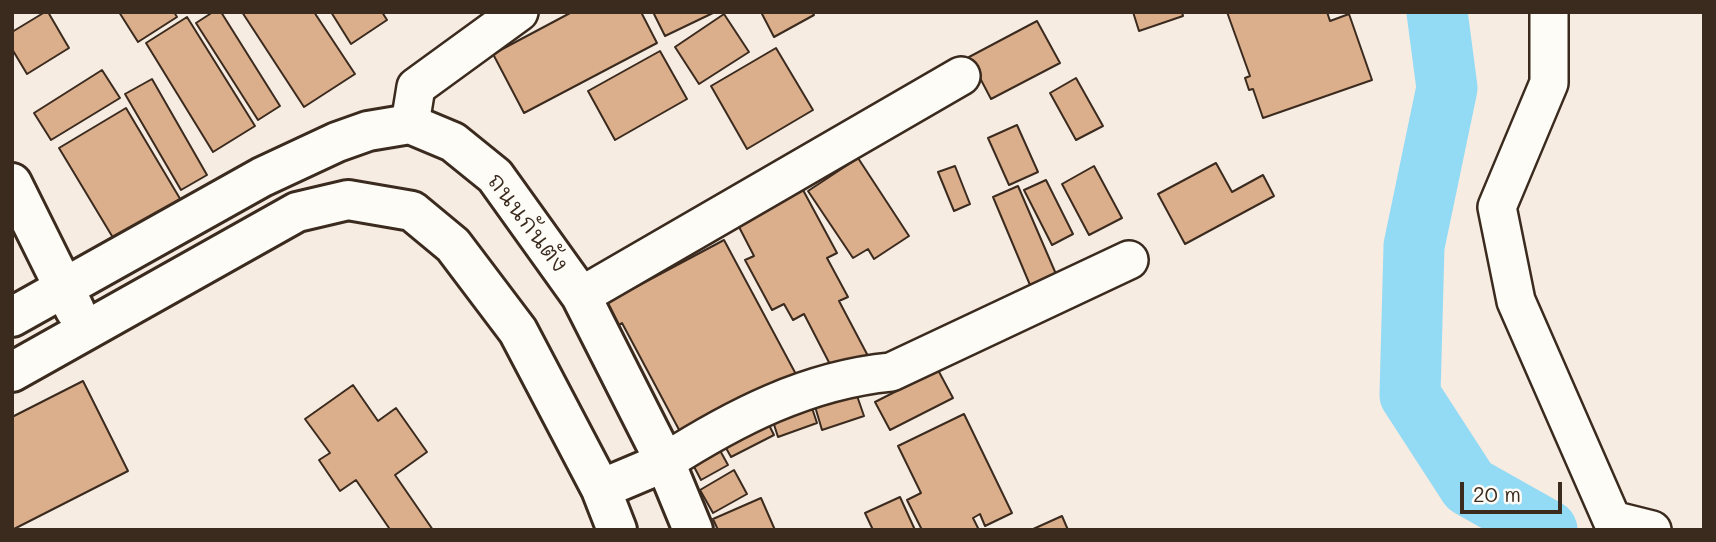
<!DOCTYPE html>
<meta charset="utf-8">
<style>
body{margin:0}
#map{position:relative;width:1716px;height:542px;overflow:hidden;background:#f6ece2;font-family:Mali,sans-serif}
canvas{display:block}
.frame{position:absolute;inset:0;border:14px solid #3b2a1e;pointer-events:none}
.scale{position:absolute;left:1460px;top:482px;width:102px;height:32px;box-sizing:border-box;border:4px solid #3b2a1e;border-top:0;padding-left:9px;font-size:21px;line-height:24px;white-space:nowrap;color:#3b2a1e;-webkit-text-stroke:5px #fdfcf7;paint-order:stroke}
</style>
<div id="map">
<canvas width="1716" height="542"></canvas>
<div class="frame"></div>
<div class="scale">20 m</div>
</div>
<script>
const context = document.querySelector('canvas').getContext('2d');
context.lineJoin = 'round';
function strokePath(path, color, width, dash) {
  context.strokeStyle = color;
  context.lineWidth = width;
  context.lineCap = dash ? 'butt' : 'round';
  context.setLineDash(dash || []);
  context.stroke(path);
}
function paint(path, color) {
  context.fillStyle = color;
  context.fill(path, 'evenodd');
}
function drawText(font, color, halo, rows, align = 'center') {
  context.font = font + ' Mali,"Playpen Sans Thai",sans-serif';
  context.lineWidth = 5;
  context.setLineDash([]);
  context.textBaseline = 'middle';
  context.strokeStyle = halo;
  context.fillStyle = color;
  for (const [text, x, y, turn = 0] of rows) {
    context.save();
    context.translate(x, y);
    context.rotate((+turn || 0) * Math.PI / 180);
    context.textAlign = isNaN(turn) ? turn : align;
    if (halo) context.strokeText(text, 0, 0);
    context.fillText(text, 0, 0);
    context.restore();
  }
}
strokePath(new Path2D(`
 M 1437,12 L 1447,88 L 1414,246 L 1410,395 L 1469,486 L 1547,530`), '#93daf5', 61);
const building = new Path2D(`
 M 45,12 L 48,12 L 69,48 L 27,74 L 12,49 L 12,32 Z
 M 119,12 L 174,12 L 177,17 L 138,42 Z
 M 213,12 L 221,12 L 280,106 L 258,120 L 196,23 Z
 M 242,12 L 314,12 L 355,74 L 304,107 Z
 M 331,12 L 382,12 L 387,20 L 351,44 Z
 M 572,12 L 641,12 L 657,43 L 524,113 L 493,54 Z
 M 653,12 L 715,12 L 665,36 Z
 M 761,12 L 812,12 L 814,15 L 774,37 Z
 M 1133,12 L 1182,12 L 1183,16 L 1139,31 Z
 M 1227,12 L 1327,12 L 1330,21 L 1349,14 L 1372,80 L 1263,118 L 1253,89 L 1249,90 L 1245,78 L 1250,76 Z
 M 724,14 L 749,52 L 699,84 L 675,47 Z
 M 187,17 L 255,126 L 213,152 L 146,43 Z
 M 1037,21 L 1060,63 L 991,99 L 969,57 Z
 M 776,48 L 813,110 L 747,149 L 711,86 Z
 M 660,51 L 687,99 L 615,140 L 588,91 Z
 M 102,70 L 120,98 L 51,140 L 34,113 Z
 M 1076,78 L 1103,126 L 1076,140 L 1050,93 Z
 M 152,79 L 207,175 L 181,190 L 125,94 Z
 M 126,108 L 182,202 L 115,241 L 59,148 Z
 M 1017,125 L 1038,172 L 1009,185 L 988,138 Z
 M 858,158 L 909,236 L 874,259 L 868,249 L 853,258 L 808,191 Z
 M 1216,163 L 1232,192 L 1263,175 L 1274,196 L 1185,244 L 1158,194 Z
 M 955,166 L 970,204 L 954,211 L 938,172 Z
 M 1094,166 L 1122,218 L 1089,235 L 1062,184 Z
 M 1046,180 L 1073,234 L 1052,245 L 1024,190 Z
 M 1018,186 L 1056,274 L 1030,285 L 993,197 Z
 M 803,190 L 837,253 L 827,258 L 848,297 L 839,301 L 868,356 L 835,374 L 804,314 L 793,320 L 784,304 L 772,310 L 745,260 L 754,256 L 738,225 Z
 M 724,240 L 798,378 L 684,439 L 622,323 L 614,328 L 602,305 Z
 M 938,370 L 953,398 L 890,430 L 875,402 Z
 M 83,381 L 128,471 L 12,530 L 12,417 Z
 M 353,385 L 378,421 L 396,408 L 427,452 L 395,475 L 433,530 L 386,530 L 389,528 L 356,480 L 340,491 L 319,460 L 330,453 L 305,419 Z
 M 855,390 L 864,416 L 822,430 L 814,403 Z
 M 809,399 L 817,423 L 778,437 L 770,412 Z
 M 964,414 L 1012,513 L 985,526 L 980,514 L 973,518 L 979,530 L 922,530 L 907,500 L 921,493 L 898,446 Z
 M 765,417 L 774,435 L 731,457 L 721,439 Z
 M 717,445 L 728,465 L 701,480 L 690,459 Z
 M 734,470 L 747,494 L 713,513 L 700,490 Z
 M 900,497 L 915,530 L 873,530 L 865,513 Z
 M 761,498 L 775,530 L 718,530 L 713,519 Z
 M 1062,516 L 1068,530 L 1031,530 Z`);
paint(building, '#dbae8c');
strokePath(building, '#3b2a1e', 2);
const street = new Path2D(`
 M 1549,12 L 1549,83 L 1497,207 L 1516,301 L 1612,520 L 1652,530
 M 410,124 L 416,87 L 519,12
 M 581,296 L 961,76
 M 665,462 C 734,418 807,380 891,372 L 1129,260`);
const primary = new Path2D(`
 M 12,183 L 75,310
 M 12,317 L 262,177 L 337,142 L 368,131 L 410,124 L 453,142 L 495,176 L 581,296 L 665,462 L 693,530
 M 12,372 L 297,212 L 348,200 L 412,211 L 453,245 L 518,331 L 601,489 L 617,530
 M 601,489 L 665,462`);
strokePath(street, '#3b2a1e', 42);
strokePath(primary, '#3b2a1e', 44);
strokePath(street, '#fdfcf7', 37);
strokePath(primary, '#fdfcf7', 38);
drawText('23px', '#3b2a1e', '#fdfcf7', [
 ["ถนนกันตัง",527,223,53]
]);
</script>
